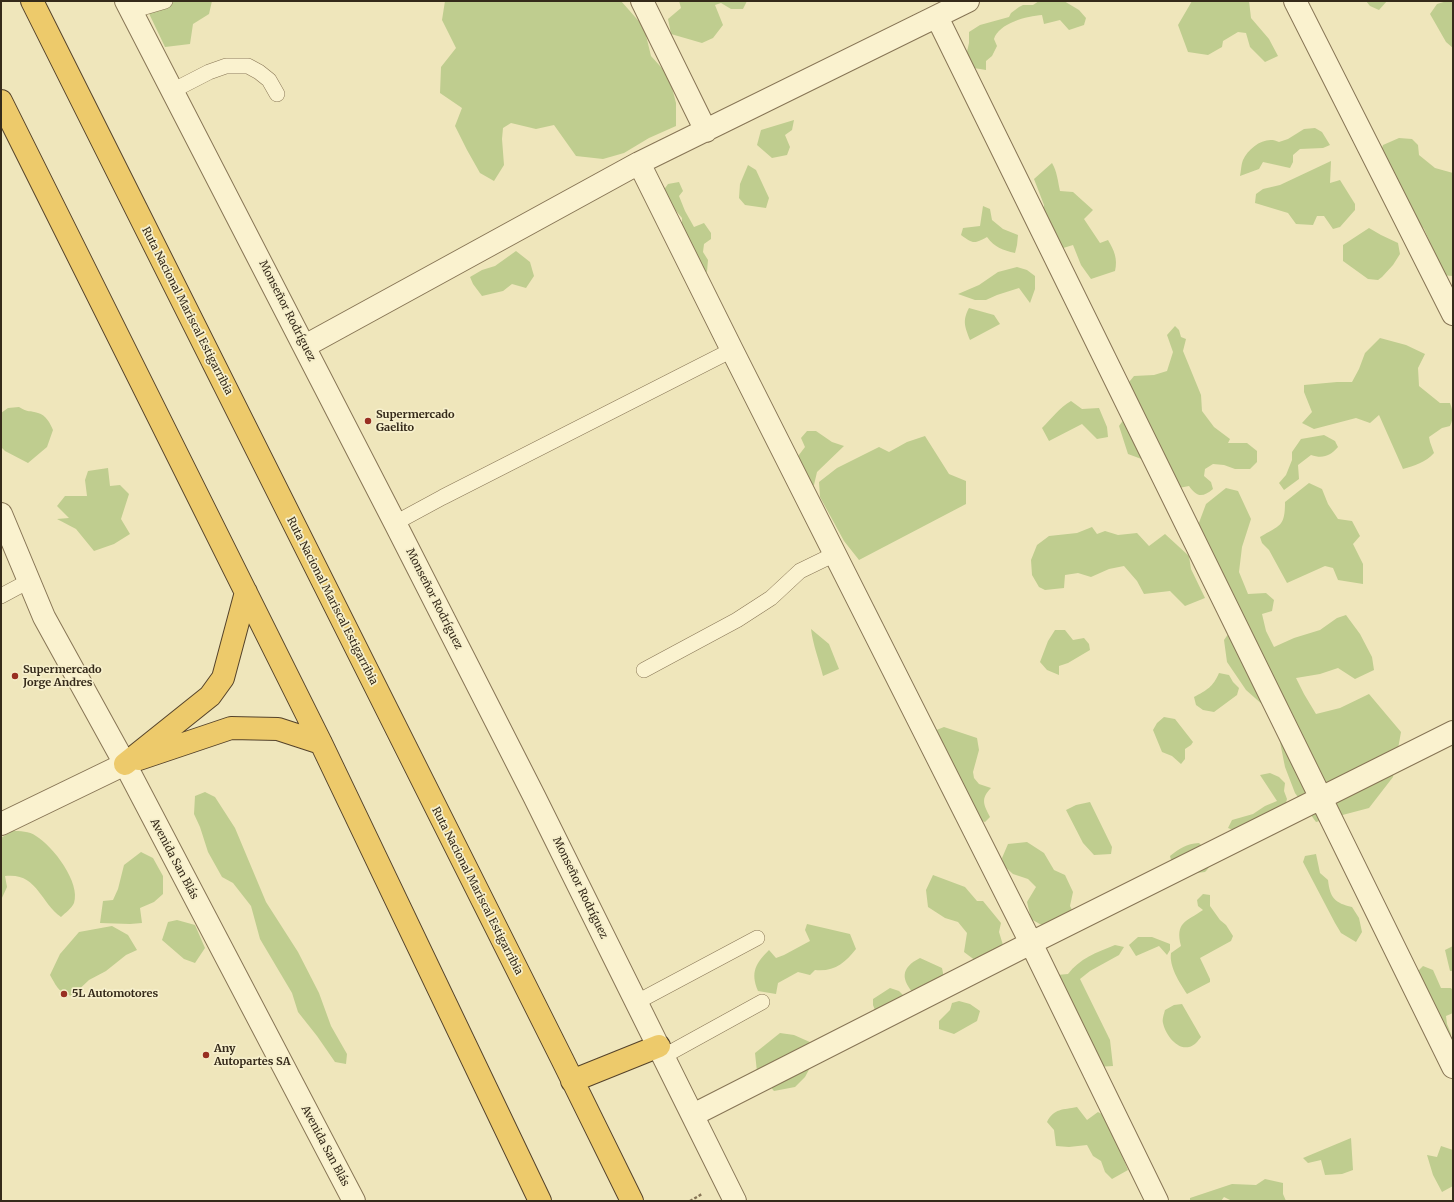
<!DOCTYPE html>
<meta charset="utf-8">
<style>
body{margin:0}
#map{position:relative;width:1454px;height:1202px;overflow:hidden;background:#efe6bb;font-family:Merriweather,serif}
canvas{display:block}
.frame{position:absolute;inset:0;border:2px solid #352a1a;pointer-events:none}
</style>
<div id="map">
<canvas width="1454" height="1202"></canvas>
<div class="frame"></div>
</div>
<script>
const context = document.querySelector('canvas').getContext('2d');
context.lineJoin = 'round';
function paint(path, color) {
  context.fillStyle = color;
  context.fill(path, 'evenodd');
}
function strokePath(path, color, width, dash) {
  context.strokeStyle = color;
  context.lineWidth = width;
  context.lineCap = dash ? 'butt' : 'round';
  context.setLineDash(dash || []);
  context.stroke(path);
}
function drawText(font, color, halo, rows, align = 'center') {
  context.font = font + ' Merriweather,serif';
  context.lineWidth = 3.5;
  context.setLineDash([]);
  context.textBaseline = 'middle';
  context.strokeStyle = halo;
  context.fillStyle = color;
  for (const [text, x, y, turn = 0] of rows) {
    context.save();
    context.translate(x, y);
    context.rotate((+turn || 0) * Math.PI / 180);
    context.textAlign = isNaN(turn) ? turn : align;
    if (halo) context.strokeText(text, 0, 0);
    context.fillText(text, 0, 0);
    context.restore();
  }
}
paint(new Path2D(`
 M 143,1 L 212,1 L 209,14 L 193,24 L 190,44 L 165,47 Z
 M 445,1 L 621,1 L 644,27 L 651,56 L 669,76 L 676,103 L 676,126 L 649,138 L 624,153 L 603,159 L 576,156 L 554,125 L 536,129 L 511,123 L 503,128 L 502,139 L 504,165 L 494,181 L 480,173 L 467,150 L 455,126 L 462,108 L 440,93 L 441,67 L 456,48 L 442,20 Z
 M 679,1 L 747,1 L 743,9 L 731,9 L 721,3 L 715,5 L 723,25 L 713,38 L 702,43 L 671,34 L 668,19 L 681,8 Z
 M 1039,1 L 1064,1 L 1079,10 L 1086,18 L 1084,25 L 1069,30 L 1060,20 L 1044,24 L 1042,15 C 1027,16 999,23 994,39 L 997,46 L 992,56 L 986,61 L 986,70 L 974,68 L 966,56 L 969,43 L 969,32 L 980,25 L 1009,17 L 1011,13 L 1019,7 L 1023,5 L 1033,5 Z
 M 1192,1 L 1249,1 L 1251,18 L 1269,39 L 1278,56 L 1265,62 L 1250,47 L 1246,33 L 1238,32 L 1223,41 L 1222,47 L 1208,55 L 1188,52 L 1178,25 Z
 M 1366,1 L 1387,1 L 1379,10 L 1370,6 Z
 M 1447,1 L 1453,1 L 1453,48 L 1446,42 L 1430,14 L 1437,4 Z
 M 794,120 L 792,130 L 785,135 L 790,147 L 787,155 L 772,158 L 757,145 L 761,130 Z
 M 1315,128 L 1322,132 L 1330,145 L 1323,148 L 1300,149 L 1293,155 L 1293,162 L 1290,168 L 1263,162 L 1259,169 L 1240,176 C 1241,172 1241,165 1243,160 C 1249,147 1266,135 1279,142 L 1288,139 L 1304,129 Z
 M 1399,138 L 1412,139 L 1418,145 L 1419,155 L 1435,168 L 1453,173 L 1453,276 L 1439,275 L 1430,265 L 1435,253 L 1424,229 L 1408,209 L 1378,159 L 1383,145 Z
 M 1331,161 L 1330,183 L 1340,180 L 1355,204 L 1355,210 L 1340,227 L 1333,229 L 1324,216 L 1317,216 L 1313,225 L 1296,224 L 1288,213 L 1255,203 L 1256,194 L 1263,189 L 1280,185 Z
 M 1052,163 C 1057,171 1058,182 1060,191 L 1073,192 L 1093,210 L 1084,219 L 1100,243 L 1108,240 C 1114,250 1118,259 1115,271 L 1091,279 L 1081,265 L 1073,245 L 1060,249 L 1042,216 L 1044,205 L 1034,179 Z
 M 748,165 L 756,170 L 769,198 L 766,208 L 745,205 L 739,198 L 740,184 Z
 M 679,182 L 683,191 L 679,196 L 685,211 L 694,227 L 704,223 L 711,233 L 711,239 L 704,244 L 703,252 L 708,260 L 707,272 L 690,267 L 682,226 L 682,218 L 667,200 L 663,191 L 668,184 Z
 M 983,206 L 990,209 L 992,220 L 1003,229 L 1018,235 L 1017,245 L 1015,253 C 1003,250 995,248 987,237 C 974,244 973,244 961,235 L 963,228 L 980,226 Z
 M 1369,228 L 1381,235 L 1398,243 L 1400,254 L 1393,265 L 1382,277 L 1378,280 L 1368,279 L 1343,261 L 1343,245 Z
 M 516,251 L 530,262 L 534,276 L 526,288 L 512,284 L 503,291 L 482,296 L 473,284 L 470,277 L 482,270 L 495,266 Z
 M 1017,267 L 1027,270 L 1035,276 L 1035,289 L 1030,303 L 1019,288 L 997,295 L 986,300 L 975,300 L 958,294 L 979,285 L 998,272 Z
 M 969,308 L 994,315 L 1000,324 L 970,340 C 965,327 962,321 969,308 Z
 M 1175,326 L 1179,330 L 1181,337 L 1186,339 L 1183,351 L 1201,395 L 1202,411 L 1214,427 L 1230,439 L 1228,443 L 1247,443 L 1257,451 L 1257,462 L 1250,469 L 1235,469 L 1224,465 L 1213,464 L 1205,469 L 1204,476 L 1211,482 L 1213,489 C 1202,498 1197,497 1189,486 L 1179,488 L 1163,467 L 1128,454 L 1119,426 L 1132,408 L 1125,387 L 1134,376 L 1154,375 L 1167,371 L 1173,352 L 1167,335 Z
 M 1380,338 L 1406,345 L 1425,354 L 1418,368 L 1419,386 L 1440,403 L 1450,403 C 1453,411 1454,418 1450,426 L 1442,428 L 1429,437 L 1430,442 L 1434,453 C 1426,462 1414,466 1403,469 L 1379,415 L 1370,423 L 1356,418 L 1314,429 L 1302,423 L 1312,412 L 1304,392 L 1304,385 L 1337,382 L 1352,382 L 1359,369 L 1365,353 Z
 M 1071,401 L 1082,409 L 1099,408 L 1107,427 L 1108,437 L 1097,439 L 1082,424 L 1049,441 L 1042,428 C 1052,418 1059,408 1071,401 Z
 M 19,407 C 28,413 30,410 38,413 C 46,415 50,423 53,430 L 47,447 L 28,463 L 5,451 L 1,447 L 1,413 L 8,408 Z
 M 807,431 L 816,431 L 832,442 L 844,446 L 817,472 L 814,485 L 802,493 L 789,468 L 805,447 L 801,438 Z
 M 1324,435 L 1335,441 L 1338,447 C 1330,456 1323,459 1311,455 L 1298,465 L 1299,479 L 1284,490 L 1279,483 L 1286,475 L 1292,460 L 1292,452 L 1301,439 Z
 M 925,436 L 949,474 L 966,481 L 966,504 L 859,560 L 844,541 L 820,497 L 819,482 L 837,468 L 879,447 L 889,452 L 907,442 Z
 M 108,468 L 110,486 L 120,485 L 129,494 L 121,519 L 130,534 L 114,544 L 94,551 L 76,529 L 57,519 L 69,518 L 57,506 L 65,496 L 87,496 L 85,480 L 88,471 Z
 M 1309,483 L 1322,489 L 1328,504 L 1338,519 L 1352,521 L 1360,536 L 1353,544 L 1363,564 L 1363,584 L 1338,580 L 1333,568 L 1325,566 L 1287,583 L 1269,550 L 1262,543 L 1260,537 C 1280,525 1285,527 1285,502 Z
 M 1226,488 L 1238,491 L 1251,519 L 1242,547 L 1239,572 L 1248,594 L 1266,593 L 1274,600 L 1272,611 L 1262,614 L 1266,631 L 1274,647 L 1294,638 L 1320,630 L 1337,618 L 1346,615 L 1360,634 L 1372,657 L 1374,670 L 1355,679 L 1338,668 L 1320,674 L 1296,678 L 1304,694 L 1316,714 L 1340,708 L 1369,694 L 1401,732 L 1393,777 L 1369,808 L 1316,822 L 1295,793 L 1285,767 L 1278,732 L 1264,706 L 1246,690 L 1227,662 L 1224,640 L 1241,616 L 1197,528 L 1206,504 Z
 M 1092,527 L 1097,534 L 1105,531 L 1118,535 L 1137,533 L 1149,546 L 1165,534 L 1189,556 L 1191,569 L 1205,598 L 1185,606 L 1170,591 L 1144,594 L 1137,581 L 1124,566 L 1109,569 L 1091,577 L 1078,573 L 1065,575 L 1064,588 L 1045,590 L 1039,587 L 1032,575 L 1031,560 L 1037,545 L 1049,536 L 1077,533 Z
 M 811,629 L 829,644 L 839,669 L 823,676 C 819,660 813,645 811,629 Z
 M 1055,630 L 1065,630 L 1073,640 L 1084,638 L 1089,644 L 1090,650 L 1068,663 L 1059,666 L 1059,675 L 1047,670 L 1040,662 L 1048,641 Z
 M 1219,673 L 1229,675 L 1233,682 L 1239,688 L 1237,695 L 1214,712 L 1203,710 L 1196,705 L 1194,697 C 1207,690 1213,687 1219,673 Z
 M 1164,717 L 1175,719 L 1193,742 L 1191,745 L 1185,749 L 1185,759 L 1181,764 L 1172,756 L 1162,752 L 1153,730 L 1157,723 Z
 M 944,727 L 977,738 L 979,750 L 973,772 L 974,778 L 979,784 L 991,788 C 980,799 984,805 990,817 L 985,822 L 958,815 L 934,731 Z
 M 1270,773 L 1279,777 L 1285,783 L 1284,791 L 1287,799 L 1285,806 L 1240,833 L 1228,828 L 1232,820 L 1253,814 L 1265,806 L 1277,801 L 1260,775 Z
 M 205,792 L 215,797 L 235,828 L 266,902 L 298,952 L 319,993 L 331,1026 L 347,1054 L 346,1064 L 335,1062 L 317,1036 L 298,1012 L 292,993 L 260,939 L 251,906 L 233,883 L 222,877 L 208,852 L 200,827 L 194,814 L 195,796 Z
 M 1090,802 L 1112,847 L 1111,854 L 1094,855 L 1083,843 L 1066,810 L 1076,805 Z
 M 12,831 C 20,831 29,831 36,836 C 53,846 81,883 74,903 C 72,908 65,913 61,917 C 40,902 37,872 5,876 L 7,887 L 1,900 L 1,838 Z
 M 1027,842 L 1044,853 L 1054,870 L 1065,875 L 1073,892 L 1070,906 L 1079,924 L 1059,935 L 1031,919 L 1027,902 L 1036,887 L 1028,879 L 1013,874 L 1004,866 L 1002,858 L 1008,844 Z
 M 1199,843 C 1209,852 1216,862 1205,872 L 1196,873 L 1172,864 L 1170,856 C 1180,848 1186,844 1199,843 Z
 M 141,852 L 153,858 L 163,876 L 163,894 L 154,902 L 140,908 L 142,923 L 130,924 L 100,923 L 103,901 L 113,900 L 118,889 L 124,865 Z
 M 1316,854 L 1320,873 L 1328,880 C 1330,898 1335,903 1352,907 L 1359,918 L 1362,932 L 1356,942 L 1341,933 L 1335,923 L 1303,862 L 1305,856 Z
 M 933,875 L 965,887 L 977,901 L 983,901 L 1001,923 L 999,932 L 1003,945 L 976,961 L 964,952 L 967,933 L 958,922 L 945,918 L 928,907 L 926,890 Z
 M 1203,894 L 1210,895 L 1210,906 L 1220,920 L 1226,925 L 1233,936 L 1231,941 L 1200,958 L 1210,979 L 1210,982 L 1187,994 C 1179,982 1169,966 1171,953 L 1181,946 C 1175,922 1186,922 1203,910 L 1198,906 L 1197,900 Z
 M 177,920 L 195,925 L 205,948 L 195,963 L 184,959 L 162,940 L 168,922 Z
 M 807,924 L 850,934 L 856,949 C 845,963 834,972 815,970 L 810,975 L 798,972 L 778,983 L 776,994 L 758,991 C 750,972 756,963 769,950 L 776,958 L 784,955 L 810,941 L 805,930 Z
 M 112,926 L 128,935 L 137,950 L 126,955 L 106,971 L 89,980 L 72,996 C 58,992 57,987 50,975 L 60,954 L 79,932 Z
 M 1138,937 L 1152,937 L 1170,944 L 1170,950 L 1167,955 L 1159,946 L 1136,956 L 1129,945 Z
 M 1115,945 L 1124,947 L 1119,955 L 1090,971 L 1080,979 L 1110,1040 L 1113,1066 L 1097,1067 L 1057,975 L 1068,974 C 1079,959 1097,952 1115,945 Z
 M 1453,946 L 1453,971 L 1450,971 L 1445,950 Z
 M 920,958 L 942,968 L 943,973 L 943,985 L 915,995 C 901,980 900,968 920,958 Z
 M 1423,966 L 1433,970 L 1441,988 L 1451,988 L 1453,991 L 1453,1013 L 1446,1016 L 1447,1024 L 1451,1034 L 1450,1044 L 1416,973 Z
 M 890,988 L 899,991 L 906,998 L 878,1018 L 873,1005 L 873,999 Z
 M 959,1001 L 970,1004 L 980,1011 L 977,1021 L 954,1034 L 939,1029 L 939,1021 L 950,1010 L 952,1003 Z
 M 1182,1004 L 1201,1037 C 1198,1041 1194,1046 1189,1047 C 1176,1050 1165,1033 1163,1023 C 1162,1019 1164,1014 1165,1010 L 1174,1005 Z
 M 780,1033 L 794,1035 L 812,1043 L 812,1064 L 805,1077 L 795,1087 L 774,1091 L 757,1072 L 755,1053 Z
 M 1077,1107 L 1087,1120 L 1098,1112 L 1112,1120 L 1118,1133 L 1121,1153 L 1128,1170 L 1112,1179 L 1105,1172 L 1101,1161 L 1093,1156 L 1087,1145 L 1069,1147 L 1056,1146 L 1054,1130 L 1047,1122 C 1054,1108 1063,1110 1077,1107 Z
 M 1351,1138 L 1353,1170 L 1342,1174 L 1325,1175 L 1321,1160 L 1308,1163 L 1303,1158 Z
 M 1441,1146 L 1453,1150 L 1453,1186 L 1442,1192 L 1433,1175 L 1427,1155 L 1437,1157 Z
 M 1265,1179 L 1283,1183 L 1283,1194 L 1286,1201 L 1232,1201 L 1224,1197 L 1221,1201 L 1190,1201 L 1190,1198 L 1232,1184 L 1256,1185 Z`), '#bfcd8f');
const service = new Path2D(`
 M 131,11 L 165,1
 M 172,91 L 209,72 L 226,66 L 248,66 L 259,72 L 269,80 L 277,94
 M 395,523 L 443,497 L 732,350
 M 1,596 L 29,581
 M 644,670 L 737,620 L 771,598 L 800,571 L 835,554
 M 637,1002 L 757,938
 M 664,1056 L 762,1002`);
const minor = new Path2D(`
 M 642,1 L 706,131
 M 1295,1 L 1453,314
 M 937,17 L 1453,1067
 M 639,163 L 732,350 L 1031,943 L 1157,1201
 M 305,346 L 639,163 L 968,1
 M 1,824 L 125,764
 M 693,1115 L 1031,943 L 1453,732`);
const tertiary = new Path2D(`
 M 126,1 L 395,523 L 534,796 L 735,1201
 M 1,514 L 44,617 L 125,764 L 354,1201`);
const trunk = new Path2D(`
 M 32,1 L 562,1059 L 632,1201
 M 1,101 L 321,743 L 540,1201
 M 139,759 L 231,728 L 278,729 L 321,743
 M 125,764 L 210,696 L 223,678 L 246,592
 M 572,1081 L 659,1046`);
strokePath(service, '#877555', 16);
strokePath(minor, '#877555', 24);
strokePath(tertiary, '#877555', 24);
strokePath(trunk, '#54422a', 24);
strokePath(new Path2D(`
 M 690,1201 L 702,1194`), '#877555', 2.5, [3, 2]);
strokePath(service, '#faf2cf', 15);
strokePath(minor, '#faf2cf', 22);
strokePath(tertiary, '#faf2cf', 22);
strokePath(trunk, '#edca6b', 22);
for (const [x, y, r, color] of [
 [368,421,4,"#982f22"],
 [15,676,4,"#982f22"],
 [64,994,4,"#982f22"],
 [206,1055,4,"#982f22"]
]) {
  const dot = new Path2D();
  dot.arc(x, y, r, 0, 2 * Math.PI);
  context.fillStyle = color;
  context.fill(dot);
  strokePath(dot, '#f6efcb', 1.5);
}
drawText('11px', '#352a1a', '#f6efcb', [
 ["Ruta Nacional Mariscal Estigarribia",187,311,63],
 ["Monseñor Rodríguez",287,311,63],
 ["Monseñor Rodríguez",434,599,63],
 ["Ruta Nacional Mariscal Estigarribia",332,601,63],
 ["Avenida San Blás",174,859,62],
 ["Monseñor Rodríguez",580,888,64],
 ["Ruta Nacional Mariscal Estigarribia",477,891,63],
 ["Avenida San Blás",325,1146,62]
]);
drawText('bold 11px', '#352a1a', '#f6efcb', [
 ["Supermercado",376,415],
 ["Gaelito",376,428],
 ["Supermercado",23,670],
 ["Jorge Andres",23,683],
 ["5L Automotores",72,994],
 ["Any",214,1049],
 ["Autopartes SA",214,1062]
], 'left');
</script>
